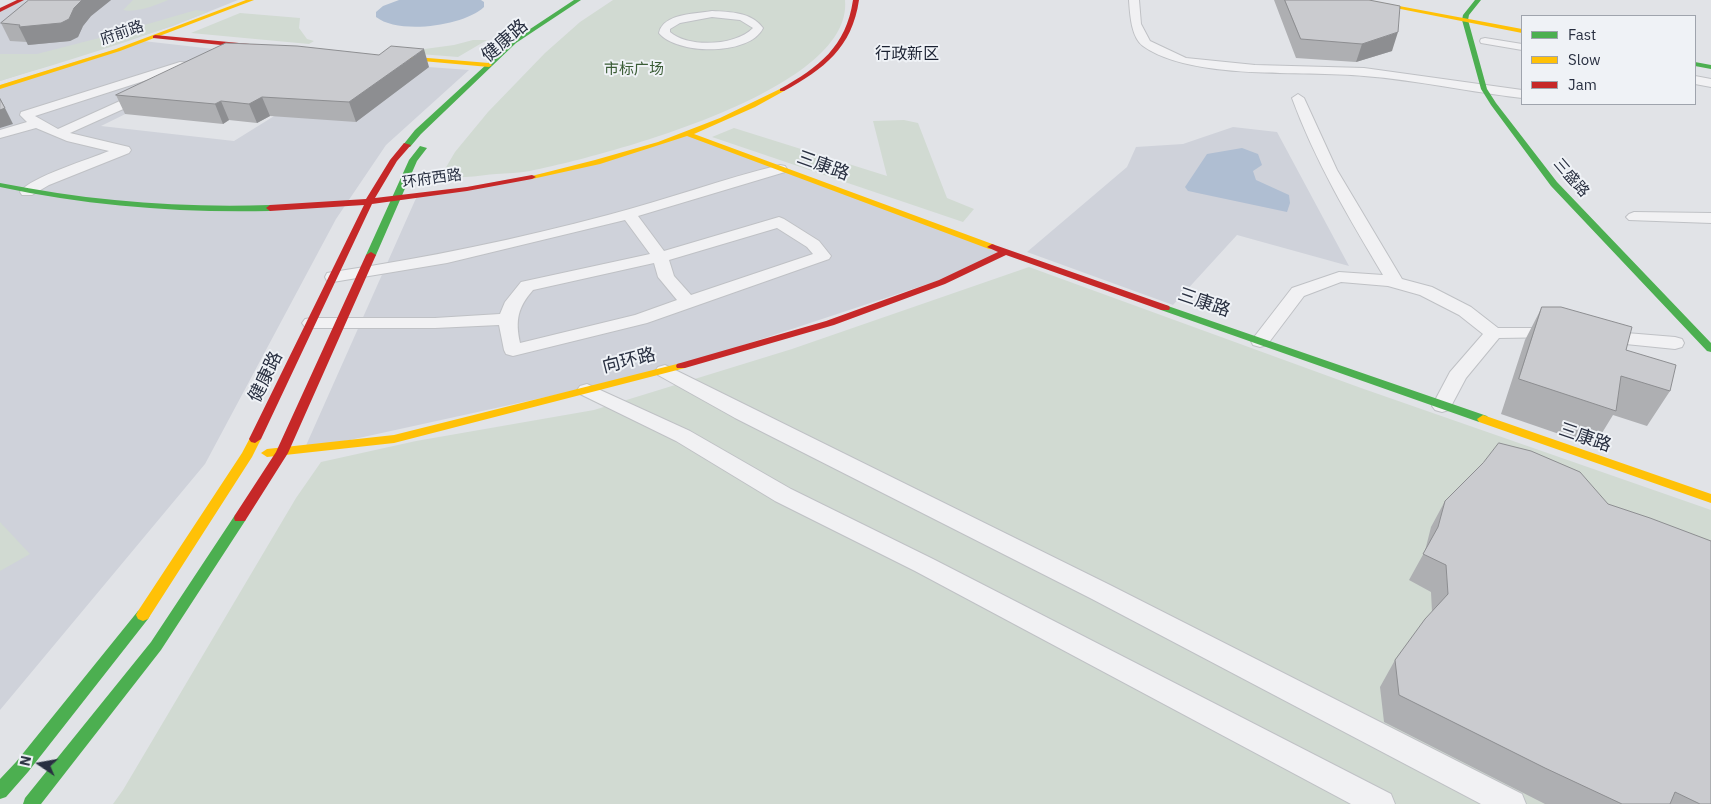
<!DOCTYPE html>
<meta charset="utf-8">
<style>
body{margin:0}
#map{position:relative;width:1711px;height:804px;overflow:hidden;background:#e1e3e7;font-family:"IBM Plex Sans",sans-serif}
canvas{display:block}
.legend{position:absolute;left:1521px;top:15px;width:175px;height:90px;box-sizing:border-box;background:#eff2f6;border:1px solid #9fa4ad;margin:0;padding:6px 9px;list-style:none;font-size:15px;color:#282f40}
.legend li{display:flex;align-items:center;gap:10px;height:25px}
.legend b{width:25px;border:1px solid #9fa4ad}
.north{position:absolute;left:15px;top:739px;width:50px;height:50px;-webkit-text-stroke:4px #eff2f6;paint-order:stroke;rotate:282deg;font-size:14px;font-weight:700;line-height:20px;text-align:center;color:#282f40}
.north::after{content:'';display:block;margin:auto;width:18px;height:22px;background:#282f40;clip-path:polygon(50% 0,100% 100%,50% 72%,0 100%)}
</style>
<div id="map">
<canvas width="1711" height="804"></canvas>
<ul class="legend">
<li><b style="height:6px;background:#4caf50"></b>Fast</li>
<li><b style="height:6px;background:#ffc107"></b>Slow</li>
<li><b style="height:6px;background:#c62828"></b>Jam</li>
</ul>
<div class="north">N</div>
</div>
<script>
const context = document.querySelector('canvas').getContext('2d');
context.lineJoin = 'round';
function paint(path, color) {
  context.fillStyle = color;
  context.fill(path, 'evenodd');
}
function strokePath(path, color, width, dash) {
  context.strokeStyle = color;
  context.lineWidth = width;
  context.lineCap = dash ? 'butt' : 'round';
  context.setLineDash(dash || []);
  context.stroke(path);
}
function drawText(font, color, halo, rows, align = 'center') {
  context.font = font + ' "IBM Plex Sans","Noto Sans SC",sans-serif';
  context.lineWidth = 4;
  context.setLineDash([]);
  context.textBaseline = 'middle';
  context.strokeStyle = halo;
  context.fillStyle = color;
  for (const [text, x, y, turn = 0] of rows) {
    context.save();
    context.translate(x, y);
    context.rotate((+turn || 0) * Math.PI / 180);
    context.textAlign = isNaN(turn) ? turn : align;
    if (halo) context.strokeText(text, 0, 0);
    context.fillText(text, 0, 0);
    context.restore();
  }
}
paint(new Path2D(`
 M 23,0 L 238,0 L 173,26 L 0,81 L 0,11 Z
 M 143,41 L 249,53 L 101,126 L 234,141 L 361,62 L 469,70 L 386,145 L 336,219 L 205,464 L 0,710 L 0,85 Z
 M 1233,127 L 1277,132 L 1349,266 L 1237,235 L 1173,305 L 1027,252 L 1127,167 L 1136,147 L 1183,144 Z
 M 687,134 L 1005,252 L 961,273 L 665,371 L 304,450 L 417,196 L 567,169 Z`), '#cfd2da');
paint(new Path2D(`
 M 133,0 L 168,0 C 156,5 137,13 123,10 Z
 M 613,0 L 845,0 C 854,92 599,157 530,171 C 519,173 507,173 496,174 C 487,174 467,179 458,176 C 454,175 449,171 445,169 L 455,152 L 488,112 L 545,53 L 580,22 Z
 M 196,10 L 208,12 C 140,39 70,60 0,81 L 0,54 L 37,54 L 103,37 Z
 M 240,13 L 300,18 L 299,28 L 307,39 L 314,41 L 309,44 L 191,33 Z
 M 473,40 L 487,40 L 458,57 L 407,53 L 410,51 L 454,45 Z
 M 904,120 L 918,123 L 947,198 L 974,209 L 963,222 L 712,137 L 734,128 L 887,176 L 873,121 Z
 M 1029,267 L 1361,388 L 1711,510 L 1711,804 L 113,804 L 123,790 L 296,498 L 321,462 L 416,441 L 594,410 L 792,349 Z
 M 0,522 L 30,554 L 0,571 Z`), '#d1dad2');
paint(new Path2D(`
 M 399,0 L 481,0 L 484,2 L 484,7 C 464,26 399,35 376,17 L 376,12 L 383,6 Z
 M 1242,148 L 1258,154 L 1262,165 L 1253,171 L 1256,180 L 1289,195 L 1290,203 L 1287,212 L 1188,191 L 1185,187 L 1207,154 Z`), '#afbed2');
const street = new Path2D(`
 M 1129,0 L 1139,0 L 1141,24 L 1150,41 L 1186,58 L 1255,65 L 1364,68 L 1522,90 L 1522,98 C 1469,92 1417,80 1364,76 C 1303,70 1192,81 1143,46 C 1131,37 1130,14 1129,0 Z
 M 712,11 C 731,12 751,12 763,28 C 750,56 677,55 659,33 C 663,13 696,14 712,11 ZM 712,17 L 740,20 L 753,28 C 736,46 688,48 670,32 L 670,29 L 680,23 Z
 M 1485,38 L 1522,44 L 1522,50 L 1481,43 L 1480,41 L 1481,39 Z
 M 180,62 L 202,64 L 208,67 L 202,70 L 181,69 L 35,116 L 58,129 L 142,91 L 146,90 L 152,94 L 150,97 L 70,133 L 129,147 L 131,150 L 129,153 L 49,185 L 32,195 L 22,195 L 20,192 C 30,177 90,159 109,151 L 67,141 L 36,128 L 0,138 L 0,130 L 27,122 L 20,115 L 21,112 Z
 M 1695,76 L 1711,79 L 1711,87 L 1695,84 Z
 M 1298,94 L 1304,98 L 1337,170 L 1402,279 L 1432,287 L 1471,307 L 1498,328 L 1556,328 L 1562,329 L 1565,333 L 1562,337 L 1499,338 L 1466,378 L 1449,410 L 1442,412 L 1435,410 L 1432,406 L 1450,372 L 1483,334 L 1459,315 L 1420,295 L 1388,286 L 1341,282 L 1304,296 L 1267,345 L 1260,347 L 1253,345 L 1251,341 L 1292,288 L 1339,272 L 1383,275 C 1349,218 1315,161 1292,98 Z
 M 780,165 L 785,166 L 787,169 L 785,172 L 638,216 L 664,251 L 779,217 L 784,219 L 819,241 L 831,256 L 829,259 L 647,323 L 513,356 L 506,354 L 504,350 L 499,325 L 435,328 L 311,328 L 305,327 L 302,323 L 305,319 L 311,318 L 435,318 L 500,314 L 505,302 L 521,282 L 650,254 L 625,220 L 447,263 L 333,282 L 327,281 L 325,277 L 327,273 L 333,272 C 426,258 518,239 608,215 C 666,200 722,179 780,165 ZM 777,228 L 807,247 L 813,254 L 691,295 L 674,276 L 669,260 ZM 654,263 L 658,277 L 677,300 L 635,315 L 520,343 C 515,320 518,307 533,290 Z
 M 1634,212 L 1711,213 L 1711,223 L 1629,220 L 1626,217 L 1629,214 Z
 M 1602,331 L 1675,337 L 1682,339 L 1684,343 L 1682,347 L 1675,349 L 1596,341 L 1593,337 L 1596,333 Z
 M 665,365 L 1110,585 L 1522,794 L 1526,804 L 1481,804 L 1092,599 L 735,418 L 658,375 L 655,371 L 658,367 Z
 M 587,384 L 690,431 L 791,489 L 933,559 L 1391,794 L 1395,804 L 1351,804 L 915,571 L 775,501 L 676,441 L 580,394 L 577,390 L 580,386 Z`);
strokePath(street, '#bfc1c5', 2);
paint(street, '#f1f1f3');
paint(new Path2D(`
 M 574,0 L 581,0 L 516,43 L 421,134 L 410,147 L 404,147 L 403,145 L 415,130 L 512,41 Z
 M 1475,0 L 1481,0 L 1469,15 L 1468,20 L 1487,89 L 1496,103 L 1557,182 L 1711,343 L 1711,352 L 1707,351 L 1551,186 L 1491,105 L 1481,89 L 1462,20 L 1463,15 Z
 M 1695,62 L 1711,65 L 1711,69 L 1695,66 Z
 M 420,146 L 427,148 L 417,161 L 376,255 L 374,257 L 368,257 L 366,255 L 409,160 Z
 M 0,183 C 90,201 179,208 270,205 L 274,208 L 270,211 C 179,213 90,206 0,187 Z
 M 1165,305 L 1487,416 L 1489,419 L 1487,422 L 1479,422 L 1161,310 L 1160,308 L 1161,306 Z
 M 240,513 L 245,515 L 246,518 L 245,521 L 161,650 L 41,804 L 23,804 L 25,798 L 151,642 L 235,515 Z
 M 143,609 L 148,611 L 150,615 L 148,619 L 28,772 L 6,797 L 0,799 L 0,779 L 16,762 L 138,611 Z`), '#4caf50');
paint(new Path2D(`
 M 246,0 L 254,0 L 120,51 L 0,89 L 0,85 L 116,49 Z
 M 1355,0 L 1367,0 L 1522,29 L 1522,33 Z
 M 391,55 L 489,63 L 492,65 L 489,67 L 389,58 L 389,56 Z
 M 782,88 L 785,90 L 784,91 L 755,107 L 694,134 L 995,245 L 995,249 L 989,249 L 687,136 L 600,164 L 532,179 L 528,177 L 595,160 L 658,142 L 720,118 Z
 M 681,363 L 686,366 L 685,368 L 394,443 L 267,457 L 261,453 L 267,449 L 394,435 Z
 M 1483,415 L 1711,494 L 1711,503 L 1479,422 L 1477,419 Z
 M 255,435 L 261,439 L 252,457 L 148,619 L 143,621 L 138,619 L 136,615 L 138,611 L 242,453 L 251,436 Z`), '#ffc107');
paint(new Path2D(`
 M 17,0 L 24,0 L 0,12 L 0,8 Z
 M 853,0 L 859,0 C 852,48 824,69 784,91 L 780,91 L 780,89 C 819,67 846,47 853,0 Z
 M 155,35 L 260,45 L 263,47 L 260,49 L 153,38 L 153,36 Z
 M 404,143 L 411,145 L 397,161 L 375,198 L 467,187 L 532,175 L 536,177 L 532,179 L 467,191 L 372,204 L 261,439 L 255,443 L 251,442 L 249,439 L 364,205 L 270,211 L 266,208 L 270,205 L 366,199 L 390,160 Z
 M 992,244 L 1169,306 L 1170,308 L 1169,310 L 1161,310 L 1006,255 L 945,284 L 834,325 L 685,368 L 677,368 L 676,366 L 677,364 L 826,321 L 939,280 L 998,252 L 987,247 Z
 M 371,252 L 376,255 L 288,453 L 245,521 L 235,521 L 234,518 L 235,515 L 276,452 L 366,255 Z`), '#c62828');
paint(new Path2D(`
 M 29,0 L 111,0 L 91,16 L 83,26 L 78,37 L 70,41 L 28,45 L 27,42 L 10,41 L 1,23 Z
 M 1274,0 L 1369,0 L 1392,51 L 1356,62 L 1296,58 Z
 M 429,67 L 356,122 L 270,116 L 257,123 L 229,120 L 223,124 L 125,114 L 116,95 Z
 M 1542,307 L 1626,350 L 1670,391 L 1647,426 L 1613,415 L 1594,446 L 1501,414 L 1525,340 Z
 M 1445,501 L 1711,804 L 1545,804 L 1384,722 L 1380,687 L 1395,660 L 1432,612 L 1431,592 L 1409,580 L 1425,551 L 1431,527 Z`), '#aeafb2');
paint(new Path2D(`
 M 82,0 L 111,0 L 91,16 L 83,26 L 78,37 L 70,41 L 28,45 L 19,27 L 74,8 Z
 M 1398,32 L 1392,51 L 1356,62 L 1362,44 Z
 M 424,49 L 429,67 L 356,122 L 349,102 Z
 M 262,97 L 270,116 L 257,123 L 249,104 Z
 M 0,98 L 13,124 L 0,128 Z
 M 221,101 L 229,120 L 223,124 L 215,104 Z`), '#8d8e91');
const building = new Path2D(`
 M 29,0 L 82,0 L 74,8 L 69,19 L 61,23 L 19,27 L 20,25 L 1,23 Z
 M 1285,0 L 1369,0 L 1400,6 L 1398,32 L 1362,44 L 1301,39 Z
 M 226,43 L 297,46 L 379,55 L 391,46 L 424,49 L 349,102 L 262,97 L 249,104 L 221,101 L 215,104 L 116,95 Z
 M 0,99 L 5,108 L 0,110 Z
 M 1542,307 L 1561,307 L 1632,327 L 1626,350 L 1676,365 L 1670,391 L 1621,376 L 1616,411 L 1519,379 Z
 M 1499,443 L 1531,451 L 1580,472 L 1608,504 L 1650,518 L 1711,541 L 1711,804 L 1700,804 L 1675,792 L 1670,804 L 1622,804 L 1545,768 L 1399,695 L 1395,660 L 1425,619 L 1448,594 L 1446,565 L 1423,554 L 1438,527 L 1445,501 L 1483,463 Z`);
paint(building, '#cacbcf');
strokePath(building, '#8d8e91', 1);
drawText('15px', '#282f40', '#eff2f6', [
 ["府前路",122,33,-19],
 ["三盛路",1571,178,49],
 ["环府西路",432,179,-8]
]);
drawText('15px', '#3a5c35', '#eff2f6', [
 ["市标广场",634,70]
]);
drawText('16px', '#1a2131', '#eff2f6', [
 ["行政新区",907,54]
]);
drawText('18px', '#282f40', '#eff2f6', [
 ["健康路",505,41,-41],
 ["三康路",823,166,20],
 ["三康路",1204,303,19],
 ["向环路",629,361,-14],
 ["健康路",266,377,-64],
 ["三康路",1585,438,19]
]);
</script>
